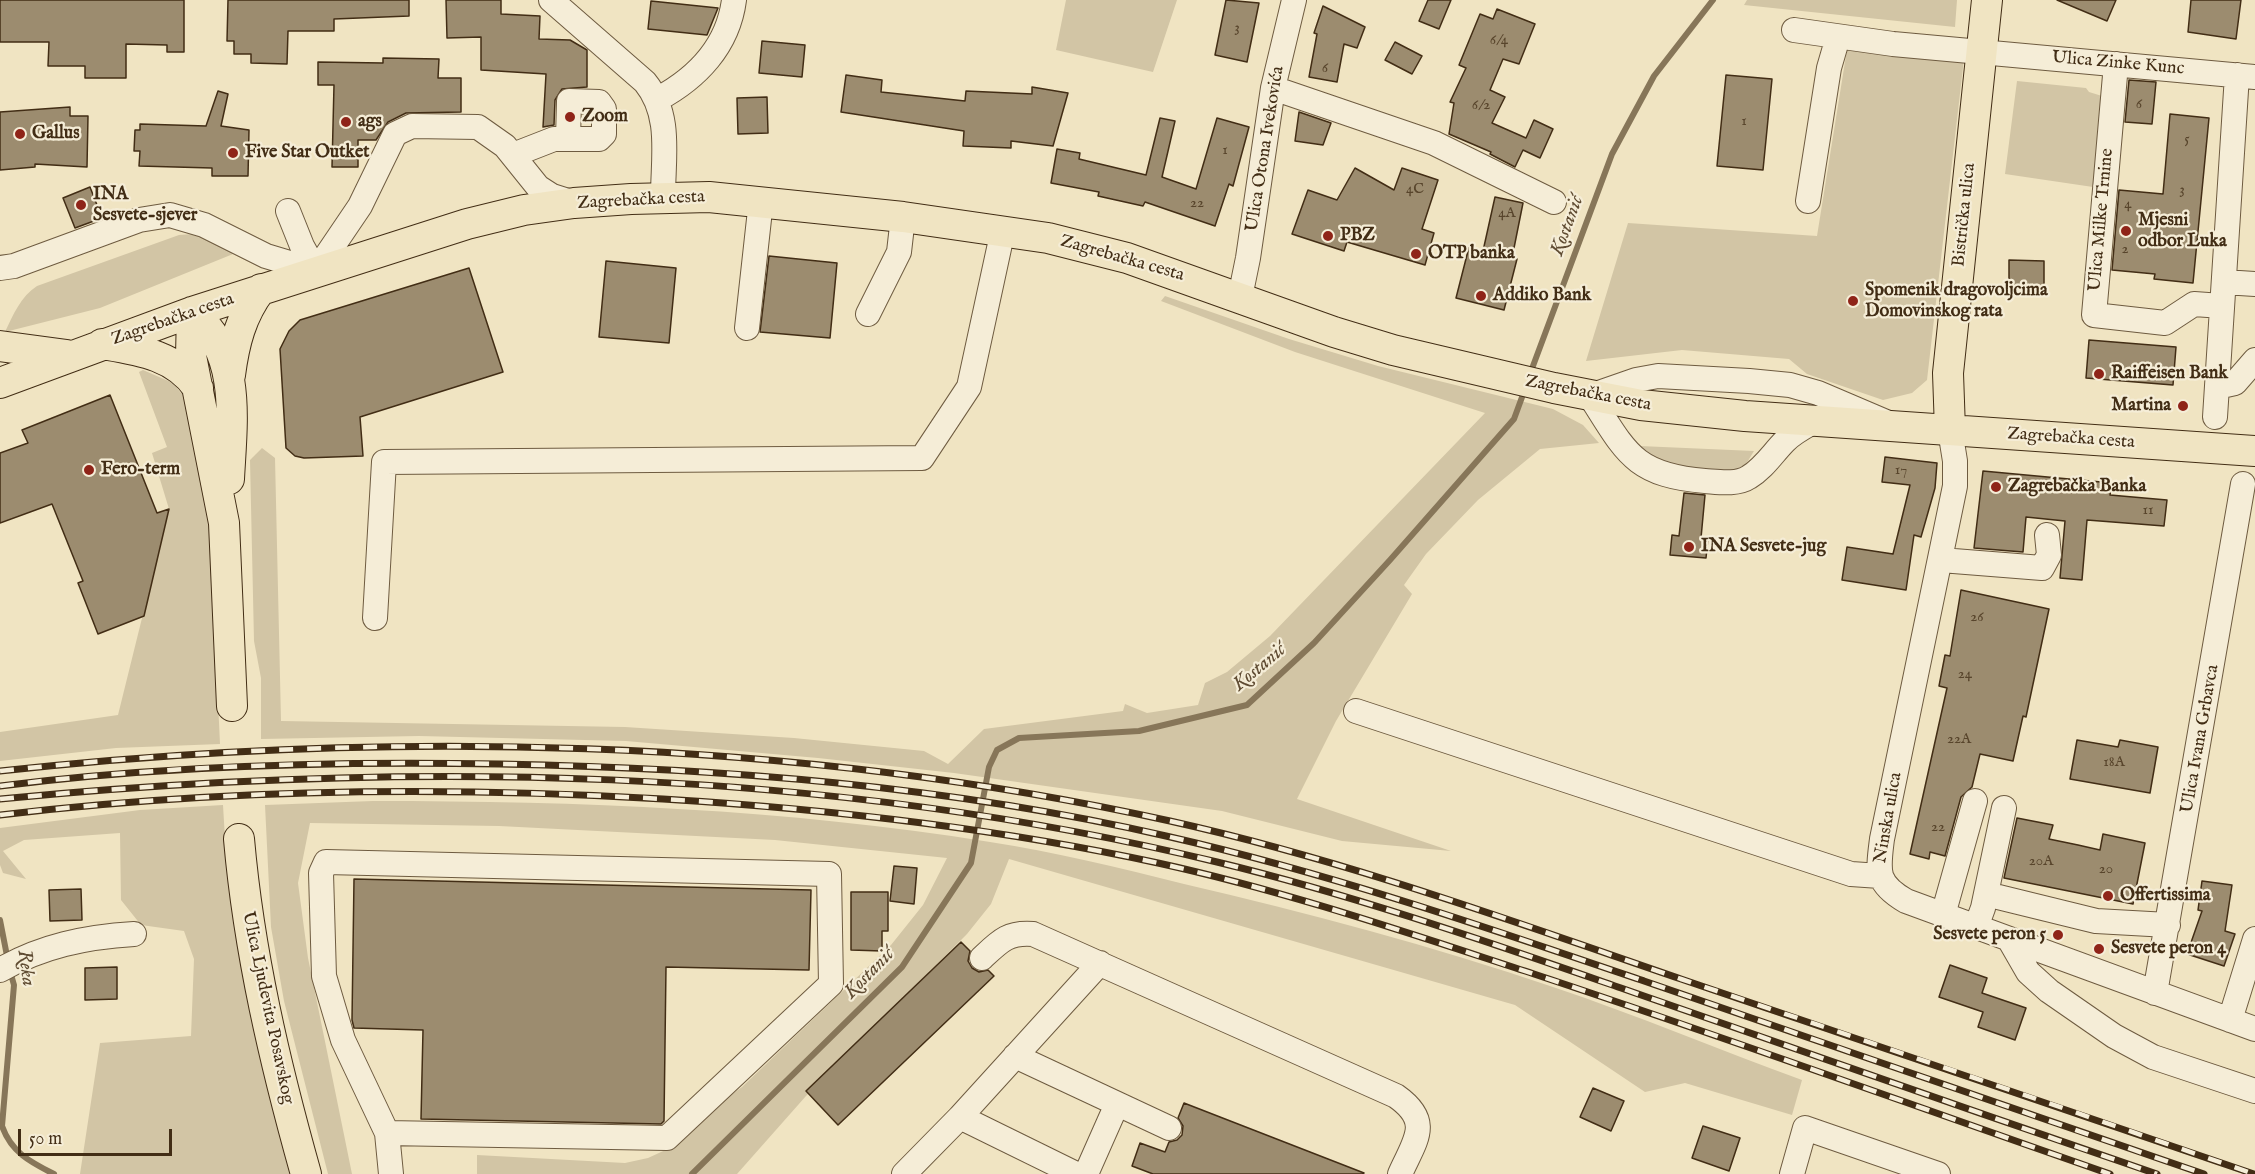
<!DOCTYPE html>
<meta charset="utf-8">
<style>
body{margin:0}
#map{position:relative;width:2255px;height:1174px;overflow:hidden;background:#f0e4c2;font-family:"IM FELL English",serif}
canvas{display:block}
.scale{position:absolute;left:18px;top:1129px;width:154px;height:27px;box-sizing:border-box;border:3px solid #422d15;border-top:0;padding-left:8px;font-size:18px;line-height:21px;white-space:nowrap;color:#422d15;-webkit-text-stroke:4px #f5edd7;paint-order:stroke}
</style>
<div id="map">
<canvas width="2255" height="1174"></canvas>
<div class="scale">50 m</div>
</div>
<script>
const context = document.querySelector('canvas').getContext('2d');
context.lineJoin = 'round';
function paint(path, color) {
  context.fillStyle = color;
  context.fill(path, 'evenodd');
}
function strokePath(path, color, width, dash) {
  context.strokeStyle = color;
  context.lineWidth = width;
  context.lineCap = dash ? 'butt' : 'round';
  context.setLineDash(dash || []);
  context.stroke(path);
}
function drawText(font, color, halo, rows, align = 'center') {
  context.font = font + ' "IM FELL English",serif';
  context.lineWidth = 4.5;
  context.setLineDash([]);
  context.textBaseline = 'middle';
  context.strokeStyle = halo;
  context.fillStyle = color;
  for (const [text, x, y, turn = 0] of rows) {
    context.save();
    context.translate(x, y);
    context.rotate((+turn || 0) * Math.PI / 180);
    context.textAlign = isNaN(turn) ? turn : align;
    if (halo) context.strokeText(text, 0, 0);
    context.fillText(text, 0, 0);
    context.restore();
  }
}
paint(new Path2D(`
 M 1066,0 L 1177,0 L 1153,72 L 1056,50 Z
 M 1747,0 L 1957,0 L 1955,27 L 1744,5 Z
 M 1849,37 L 1965,50 L 1927,380 L 1912,393 L 1883,400 L 1807,374 L 1789,359 L 1682,350 L 1586,361 L 1628,223 L 1817,236 Z
 M 2017,81 L 2086,88 L 2089,92 L 2102,96 L 2093,187 L 2005,174 Z
 M 193,234 L 238,252 L 100,308 L 5,332 C 13,315 21,296 37,286 L 179,235 Z
 M 1165,296 L 1289,339 L 1378,366 L 1553,409 L 1583,425 L 1599,443 L 1540,449 L 1478,500 L 1426,554 L 1404,585 L 1412,594 L 1336,721 L 1297,799 L 1451,851 L 1342,841 L 1222,811 L 954,773 L 818,758 L 626,741 L 419,736 L 261,739 L 261,678 L 254,641 L 250,460 L 262,448 L 275,458 L 281,721 L 625,727 L 794,738 L 924,751 L 948,764 L 984,729 L 1123,711 L 1125,704 L 1147,713 L 1198,705 L 1205,683 L 1227,672 L 1270,636 L 1485,413 L 1295,352 L 1161,301 Z
 M 143,370 L 173,383 L 181,393 L 187,389 L 210,529 L 220,744 L 116,748 L 0,761 L 0,732 L 118,715 L 169,509 L 152,453 L 167,447 L 139,372 Z
 M 1640,446 L 1754,451 L 1743,469 C 1723,474 1672,470 1653,460 C 1648,458 1644,451 1640,446 Z
 M 373,801 C 579,801 786,809 990,842 C 1055,852 1120,868 1184,884 C 1308,913 1433,946 1553,987 C 1637,1015 1719,1050 1802,1080 L 1792,1115 L 1685,1083 L 1645,1092 L 1515,1005 L 1009,859 L 991,904 L 967,934 L 806,1096 L 737,1174 L 477,1174 L 477,1155 L 625,1163 L 648,1158 L 672,1147 L 703,1115 L 742,1087 L 891,945 L 923,905 L 947,858 L 775,840 L 499,826 L 310,823 L 298,883 L 308,958 L 352,1174 L 328,1174 L 284,1001 L 271,927 L 265,805 Z
 M 223,805 C 229,932 260,1052 291,1174 L 80,1174 L 100,1043 L 191,1036 L 194,959 L 184,931 L 141,925 L 121,900 L 120,833 L 24,840 L 3,851 L 26,879 L 3,873 L 0,865 L 0,828 L 140,810 Z`), '#d2c5a5');
strokePath(new Path2D(`
 M 1530,374 L 1612,154 L 1654,76 L 1713,0
 M 0,920 L 8,961
 M 10,971 L 14,985 L 2,1126 C 11,1152 30,1162 54,1174
 M 692,1174 L 902,967 L 971,863 L 989,767 L 997,750 L 1019,738 L 1139,731 L 1247,705 L 1314,643 L 1390,560 L 1514,419 L 1525,389`), '#877659', 6);
const building = new Path2D(`
 M 0,0 L 184,0 L 184,52 L 167,52 L 167,45 L 126,44 L 126,78 L 85,78 L 85,66 L 48,66 L 49,42 L 0,42 Z
 M 228,0 L 409,0 L 409,16 L 334,19 L 334,31 L 288,31 L 287,64 L 251,63 L 251,54 L 234,54 L 234,41 L 227,41 Z
 M 446,0 L 501,0 L 501,14 L 540,16 L 539,39 L 570,40 L 587,50 L 587,87 L 562,89 L 555,100 L 554,125 L 543,127 L 546,74 L 481,70 L 481,37 L 447,38 Z
 M 1226,0 L 1259,3 L 1247,62 L 1215,55 Z
 M 1428,0 L 1451,0 L 1439,29 L 1419,21 Z
 M 2057,0 L 2116,0 L 2107,21 Z
 M 2191,0 L 2241,0 L 2236,39 L 2188,32 Z
 M 651,1 L 718,8 L 707,35 L 648,29 Z
 M 1323,6 L 1365,27 L 1357,48 L 1344,44 L 1337,82 L 1309,77 L 1317,34 L 1314,33 Z
 M 1497,9 L 1535,24 L 1519,64 L 1503,59 L 1490,90 L 1505,97 L 1492,123 L 1526,138 L 1534,120 L 1553,129 L 1540,158 L 1523,150 L 1515,167 L 1490,154 L 1491,152 L 1449,134 L 1454,103 L 1450,102 L 1466,68 L 1459,65 L 1480,14 L 1493,19 Z
 M 762,41 L 805,45 L 802,77 L 759,73 Z
 M 1395,42 L 1422,56 L 1412,74 L 1385,60 Z
 M 383,58 L 439,59 L 438,78 L 461,78 L 461,112 L 406,113 L 388,122 L 376,140 L 358,140 L 358,167 L 332,167 L 334,85 L 318,85 L 318,62 L 383,63 Z
 M 846,75 L 882,80 L 881,92 L 965,101 L 966,91 L 1032,94 L 1032,87 L 1068,93 L 1053,146 L 1011,141 L 1011,148 L 963,146 L 964,131 L 841,112 Z
 M 1726,75 L 1772,79 L 1763,170 L 1717,166 Z
 M 2129,80 L 2156,82 L 2152,124 L 2125,122 Z
 M 218,91 L 228,94 L 221,126 L 249,130 L 248,176 L 212,176 L 212,168 L 139,166 L 140,151 L 134,151 L 135,130 L 140,130 L 140,124 L 206,126 Z
 M 767,97 L 768,133 L 738,134 L 737,98 Z
 M 70,107 L 70,116 L 88,116 L 87,167 L 35,164 L 35,167 L 0,170 L 0,112 Z
 M 1299,112 L 1331,123 L 1323,145 L 1295,141 Z
 M 2170,114 L 2209,118 L 2193,283 L 2154,279 L 2155,274 L 2112,270 L 2119,190 L 2163,194 Z
 M 1160,118 L 1175,121 L 1162,177 L 1196,189 L 1217,118 L 1249,127 L 1233,186 L 1229,184 L 1215,226 L 1145,202 L 1143,206 L 1098,196 L 1099,192 L 1051,183 L 1057,149 L 1080,153 L 1079,159 L 1146,175 Z
 M 1355,168 L 1394,190 L 1402,168 L 1438,180 L 1422,229 L 1434,233 L 1425,265 L 1347,242 L 1344,251 L 1292,234 L 1308,190 L 1337,200 Z
 M 90,187 L 102,218 L 75,228 L 63,198 Z
 M 1495,197 L 1523,203 L 1512,258 L 1517,259 L 1504,310 L 1456,298 L 1469,247 L 1483,251 Z
 M 769,256 L 837,263 L 830,338 L 760,332 Z
 M 2009,260 L 2044,261 L 2044,293 L 2009,293 Z
 M 606,261 L 676,268 L 669,343 L 599,337 Z
 M 469,268 L 503,372 L 360,417 L 363,456 L 304,458 L 295,456 L 286,448 L 280,349 L 289,331 L 300,320 Z
 M 2089,340 L 2176,347 L 2173,385 L 2086,378 Z
 M 110,395 L 157,513 L 169,509 L 144,616 L 98,634 L 78,583 L 83,581 L 52,504 L 0,523 L 0,453 L 28,443 L 22,430 Z
 M 1885,457 L 1937,463 L 1935,488 L 1921,537 L 1914,535 L 1906,590 L 1842,580 L 1847,547 L 1893,554 L 1910,485 L 1882,482 Z
 M 1983,471 L 2112,483 L 2110,495 L 2167,500 L 2164,526 L 2087,520 L 2082,580 L 2060,578 L 2065,521 L 2026,517 L 2023,552 L 1974,548 Z
 M 1684,493 L 1705,495 L 1701,538 L 1708,538 L 1706,558 L 1670,555 L 1672,535 L 1679,536 Z
 M 1961,590 L 2049,609 L 2026,717 L 2023,716 L 2013,761 L 1980,754 L 1972,787 L 1961,797 L 1945,856 L 1930,852 L 1929,859 L 1910,854 L 1947,688 L 1939,686 L 1945,655 L 1950,656 Z
 M 2077,740 L 2118,747 L 2120,740 L 2158,747 L 2150,793 L 2070,779 Z
 M 2017,818 L 2053,825 L 2049,839 L 2078,845 L 2100,850 L 2103,834 L 2145,843 L 2133,904 L 2004,878 Z
 M 894,866 L 917,868 L 914,904 L 890,901 Z
 M 354,879 L 811,890 L 809,970 L 666,967 L 664,1121 L 661,1124 L 421,1119 L 423,1030 L 354,1028 L 352,1020 Z
 M 2202,881 L 2232,885 L 2225,931 L 2235,934 L 2224,966 L 2187,954 L 2202,911 L 2198,910 Z
 M 81,889 L 82,920 L 50,921 L 49,890 Z
 M 851,892 L 888,892 L 888,931 L 882,931 L 882,951 L 851,950 Z
 M 961,942 L 970,951 L 968,961 L 972,968 L 979,972 L 988,970 L 994,976 L 838,1125 L 806,1091 Z
 M 1950,965 L 1987,978 L 1982,993 L 2026,1008 L 2015,1040 L 1978,1027 L 1983,1012 L 1939,997 Z
 M 117,967 L 117,999 L 85,1000 L 85,968 Z
 M 1593,1088 L 1624,1101 L 1611,1131 L 1580,1117 Z
 M 1184,1103 L 1364,1173 L 1363,1174 L 1153,1174 L 1132,1166 L 1140,1143 L 1165,1152 L 1169,1142 L 1177,1140 L 1182,1135 L 1183,1126 L 1178,1118 Z
 M 1703,1126 L 1740,1138 L 1729,1171 L 1692,1158 Z`);
paint(building, '#9c8c6f');
strokePath(building, '#422d15', 1.5);
const minor = new Path2D(`
 M 551,0 L 645,82 C 672,115 663,157 663,197
 M 1794,30 L 1893,44 L 2255,77
 M 2116,64 L 2094,315 L 2165,323 L 2194,304 L 2222,306
 M 1273,88 L 1434,143 L 1554,202
 M 658,99 C 697,78 728,46 734,0
 M 513,155 L 554,139 L 599,139 L 604,134 L 604,109 L 599,102 L 569,101 L 568,139
 M 1808,201 L 1829,68 L 1838,37
 M 288,211 L 302,246 L 316,271
 M 0,268 L 14,266 L 139,220 L 170,215 L 204,225 L 266,256 L 316,271
 M 316,271 L 360,206 L 395,134 L 412,126 L 478,127 L 505,146 L 538,187 L 552,196 L 574,203
 M 2224,282 L 2255,284
 M 1240,297 L 1248,258 L 1273,88 L 1294,0
 M 868,314 L 899,252 L 903,217
 M 747,328 L 761,201
 M 2217,387 L 2235,383 L 2255,360
 M 2215,417 L 2237,75
 M 1815,421 C 1804,427 1794,432 1785,441 C 1773,453 1764,468 1749,477 C 1737,485 1719,482 1705,481 C 1633,475 1626,452 1590,396 L 1636,380 L 1658,376 L 1749,381 L 1790,385 L 1818,393 L 1886,422
 M 1950,430 L 1955,461 L 1955,486 L 1882,839 C 1878,871 1875,883 1906,901 L 2255,1029
 M 1941,560 L 2042,568 L 2049,555 L 2047,535
 M 375,618 L 384,462 L 922,458 L 969,387 L 1003,230
 M 1356,711 L 1851,874 L 1880,876
 M 1986,894 L 2096,921 L 2168,925
 M 1943,915 L 1975,801
 M 1976,927 L 1983,908 L 2004,808
 M 2009,939 L 2028,972 L 2049,991 L 2114,1036 L 2153,1057 L 2255,1091
 M 982,958 C 1000,941 1008,932 1033,934 L 1396,1096 C 1433,1122 1415,1140 1400,1174
 M 0,970 C 42,946 85,937 134,934
 M 2155,993 L 2243,484
 M 2230,1020 L 2255,939
 M 1015,1056 L 1169,1128
 M 387,1133 L 667,1138 L 831,984 L 829,874 L 326,862 L 321,873 L 324,976 L 343,1040 L 387,1133 L 391,1174
 M 904,1174 L 960,1117
 M 1076,1174 L 960,1117 L 1100,963
 M 1086,1174 L 1117,1104
 M 1792,1174 L 1805,1128 L 1938,1174`);
const major = new Path2D(`
 M 192,312 L 191,356 L 224,523 L 232,706
 M 192,312 C 242,353 232,421 229,479
 M 102,344 C 138,350 176,355 198,388
 M 0,346 L 67,355
 M 230,375 C 234,344 241,315 261,289
 M 0,383 L 192,312 L 467,224 L 524,210 L 574,203 L 631,199 L 709,197 L 903,217 L 1048,238 L 1127,258 L 1334,332 L 1393,350 L 1554,388 L 1641,405 L 1745,416 L 2255,451
 M 1950,430 L 1948,373 L 1987,0
 M 239,839 C 249,953 275,1064 306,1174`);
strokePath(minor, '#6e5b40', 26);
strokePath(major, '#422d15', 32);
strokePath(minor, '#f5edd7', 24);
strokePath(major, '#f0e4c2', 30);
const rail = new Path2D(`
 M 0,771 C 387,729 789,737 1170,821 C 1345,860 1512,921 1681,979 C 1873,1043 2064,1108 2254,1174
 M 0,786 C 165,765 333,761 500,764 C 723,768 948,786 1166,836 C 1329,873 1486,927 1644,981 C 1831,1045 2017,1110 2204,1174
 M 0,799 C 405,760 820,766 1217,862 C 1354,895 1488,942 1621,988 C 1800,1050 1978,1113 2157,1174
 M 0,815 C 219,789 442,786 663,799 C 829,809 996,828 1158,863 C 1286,891 1411,934 1534,974 C 1727,1038 1918,1107 2110,1174`);
strokePath(rail, '#422d15', 7);
strokePath(rail, '#f5edd7', 4.5, [14]);
for (const [x, y, r, color] of [
 [570,117,6,"#8f2418"],
 [346,122,6,"#8f2418"],
 [20,134,6,"#8f2418"],
 [233,153,6,"#8f2418"],
 [81,205,6,"#8f2418"],
 [2126,231,6,"#8f2418"],
 [1328,236,6,"#8f2418"],
 [1416,254,6,"#8f2418"],
 [1481,296,6,"#8f2418"],
 [1853,301,6,"#8f2418"],
 [2099,374,6,"#8f2418"],
 [2183,406,6,"#8f2418"],
 [89,470,6,"#8f2418"],
 [1996,487,6,"#8f2418"],
 [1689,547,6,"#8f2418"],
 [2108,896,6,"#8f2418"],
 [2058,935,6,"#8f2418"],
 [2099,949,6,"#8f2418"]
]) {
  const dot = new Path2D();
  dot.arc(x, y, r, 0, 2 * Math.PI);
  context.fillStyle = color;
  context.fill(dot);
  strokePath(dot, '#f5edd7', 2);
}
drawText('15px', '#58452c', null, [
 ["3",1237,29],
 ["6/4",1499,41],
 ["6",1325,69],
 ["6",2139,105],
 ["6/2",1481,106],
 ["1",1744,122],
 ["5",2187,140],
 ["1",1225,151],
 ["4C",1415,190],
 ["3",2182,191],
 ["22",1197,204],
 ["4",2128,205],
 ["4A",1507,214],
 ["2",2125,250],
 ["17",1901,471],
 ["11",2148,511],
 ["26",1977,618],
 ["24",1965,675],
 ["22A",1959,740],
 ["18A",2114,763],
 ["22",1938,828],
 ["20A",2041,862],
 ["20",2106,870]
]);
drawText('18px', '#422d15', '#f5edd7', [
 ["Ulica Zinke Kunc",2118,64,5],
 ["Ulica Otona Ivekovića",1266,149,-81],
 ["Zagrebačka cesta",641,201,-3],
 ["Bistrička ulica",1965,215,-84],
 ["Ulica Milke Trnine",2102,220,-85],
 ["Zagrebačka cesta",1122,259,16],
 ["Zagrebačka cesta",173,320,-19],
 ["Zagrebačka cesta",1588,394,11],
 ["Zagrebačka cesta",2071,439,4],
 ["Ulica Ivana Grbavca",2201,739,-80],
 ["Ninska ulica",1889,818,-80],
 ["Ulica Ljudevita Posavskog",267,1008,78]
]);
drawText('bold 18px', '#422d15', '#f5edd7', [
 ["Zoom",582,117],
 ["ags",358,122],
 ["Gallus",32,134],
 ["Five Star Outket",245,153],
 ["INA",93,195],
 ["Sesvete-sjever",93,216],
 ["Mjesni",2138,221],
 ["odbor Luka",2138,242],
 ["PBZ",1340,236],
 ["OTP banka",1428,254],
 ["Spomenik dragovoljcima",1865,291],
 ["Domovinskog rata",1865,312],
 ["Addiko Bank",1493,296],
 ["Raiffeisen Bank",2111,374],
 ["Martina",2171,406,"right"],
 ["Fero-term",101,470],
 ["Zagrebačka Banka",2008,487],
 ["INA Sesvete-jug",1701,547],
 ["Offertissima",2120,896],
 ["Sesvete peron 5",2046,935,"right"],
 ["Sesvete peron 4",2111,949]
], 'left');
drawText('italic 20px', '#5f4b32', '#f5edd7', [
 ["Kostanić",1568,226,-70],
 ["Kostanić",1260,668,-40],
 ["Reka",25,968,82],
 ["Kostanić",870,974,-46]
]);
</script>
